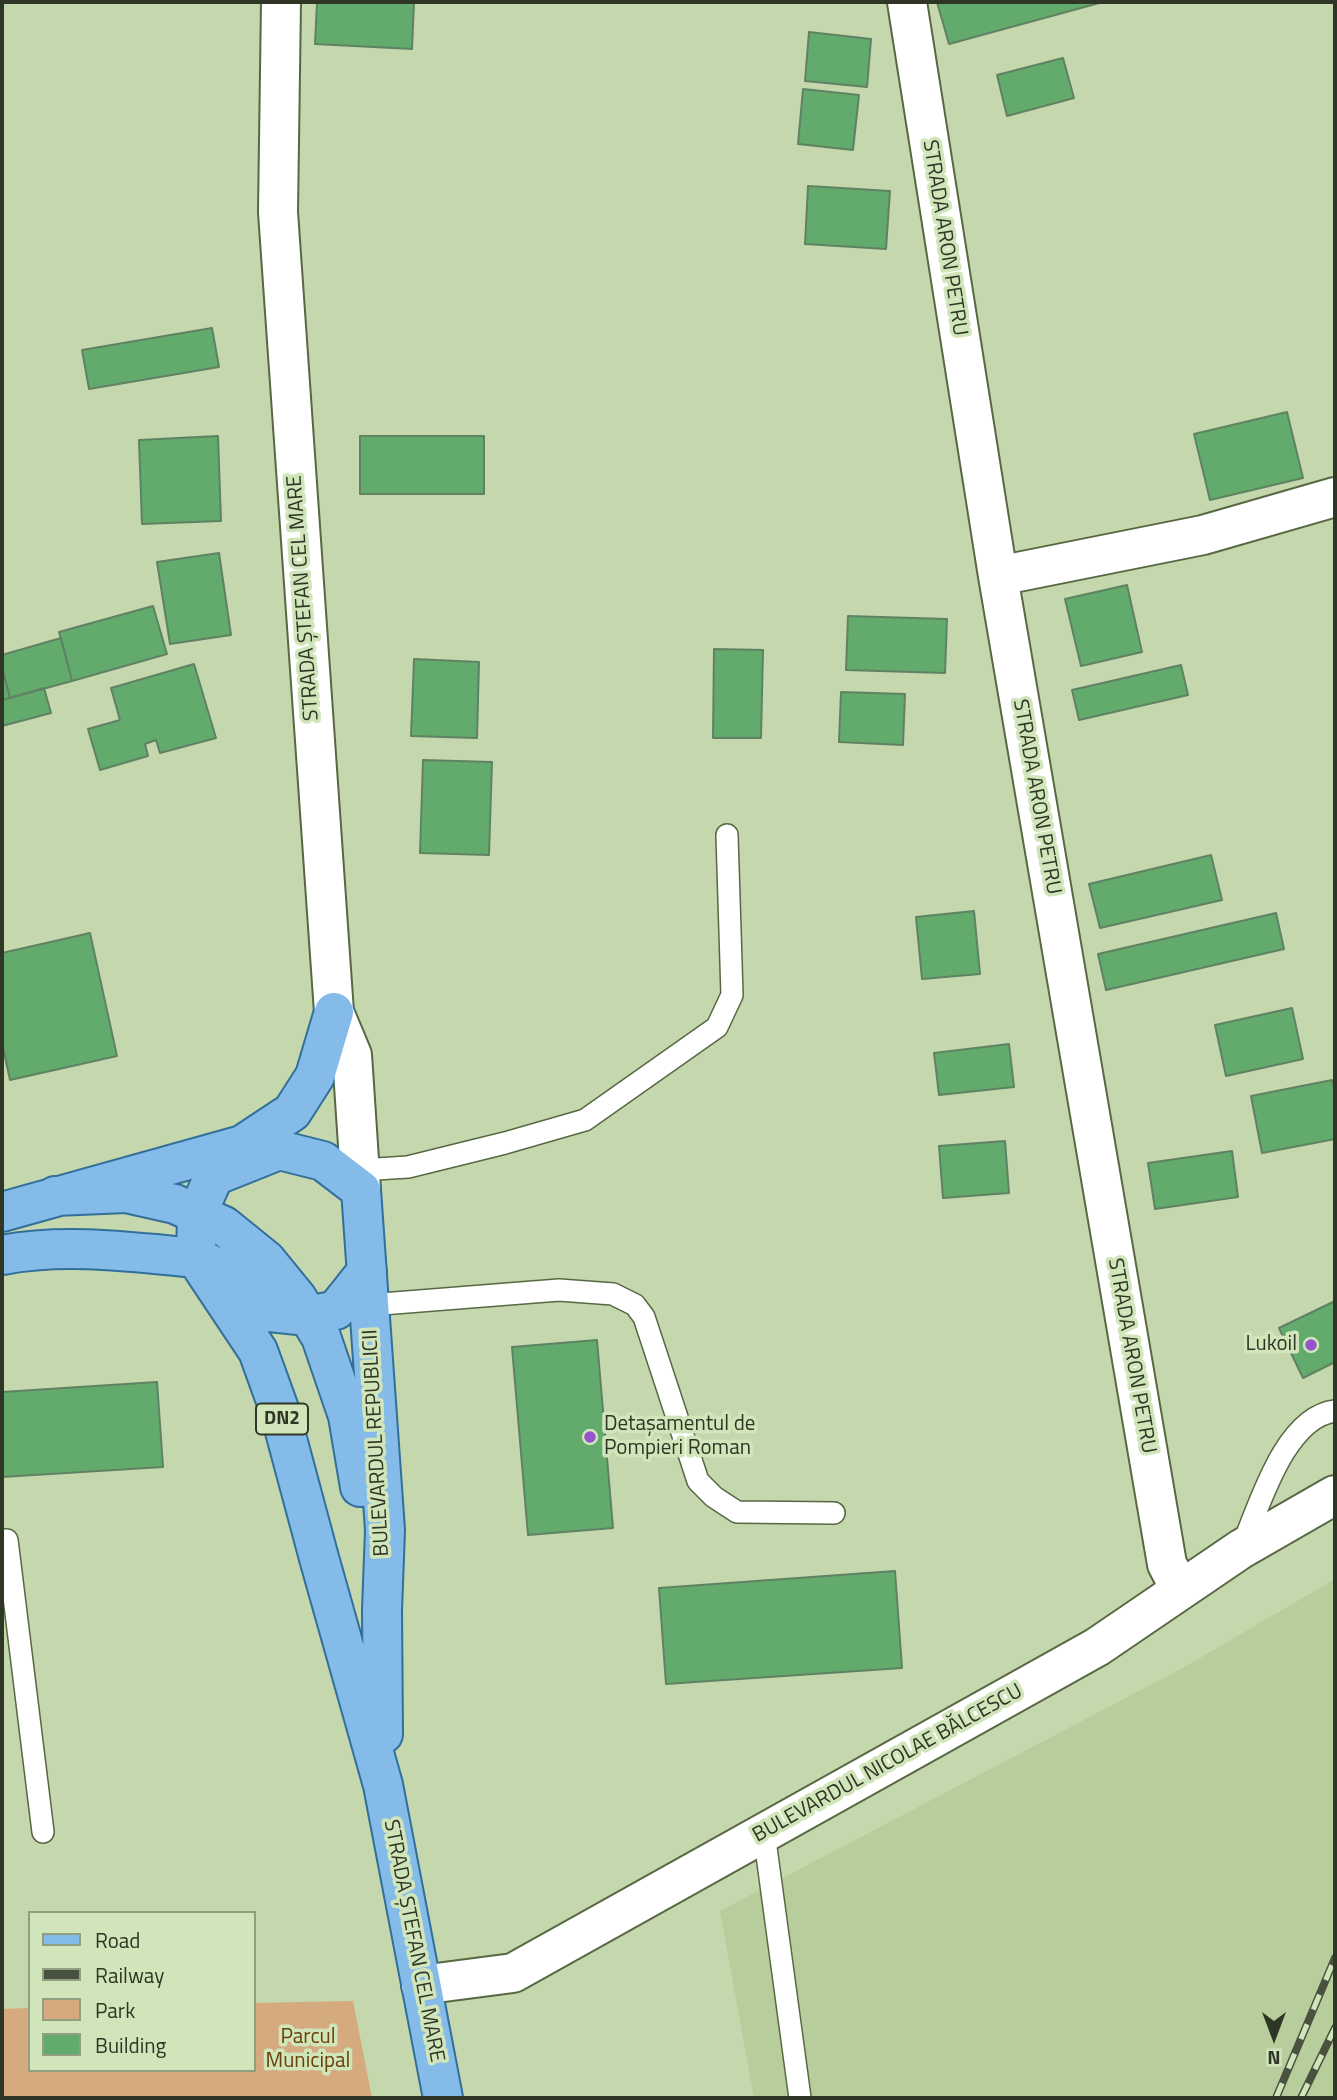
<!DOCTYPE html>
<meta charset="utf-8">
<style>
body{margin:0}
#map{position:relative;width:1337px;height:2100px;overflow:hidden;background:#c4d7ad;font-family:"Titillium Web",sans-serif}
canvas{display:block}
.frame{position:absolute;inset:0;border:4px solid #2f3626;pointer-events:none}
.legend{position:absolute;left:28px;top:1911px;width:228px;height:161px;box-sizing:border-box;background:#d1e5ba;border:2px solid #909f7f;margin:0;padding:9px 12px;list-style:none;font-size:21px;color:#2f3626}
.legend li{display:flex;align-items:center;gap:14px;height:35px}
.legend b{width:35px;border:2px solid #909f7f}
.north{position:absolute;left:1239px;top:2002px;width:70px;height:70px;-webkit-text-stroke:5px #d1e5ba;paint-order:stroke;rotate:180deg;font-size:19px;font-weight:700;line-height:28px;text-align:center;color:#2f3626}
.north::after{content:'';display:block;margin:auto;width:24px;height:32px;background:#2f3626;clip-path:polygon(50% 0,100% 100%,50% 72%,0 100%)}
</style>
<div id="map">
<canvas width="1337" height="2100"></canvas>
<div class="frame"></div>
<ul class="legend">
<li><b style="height:9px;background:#85bbe8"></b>Road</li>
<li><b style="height:9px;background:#49523e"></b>Railway</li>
<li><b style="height:19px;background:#d4aa7e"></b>Park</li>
<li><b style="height:19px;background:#63aa6d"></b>Building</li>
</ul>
<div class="north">N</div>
</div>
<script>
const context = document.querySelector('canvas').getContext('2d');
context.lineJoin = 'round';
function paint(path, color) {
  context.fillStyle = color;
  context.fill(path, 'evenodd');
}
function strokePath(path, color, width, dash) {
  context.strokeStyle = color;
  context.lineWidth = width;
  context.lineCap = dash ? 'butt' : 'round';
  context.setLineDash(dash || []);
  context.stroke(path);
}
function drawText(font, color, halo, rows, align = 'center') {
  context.font = font + ' "Titillium Web",sans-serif';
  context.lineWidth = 7;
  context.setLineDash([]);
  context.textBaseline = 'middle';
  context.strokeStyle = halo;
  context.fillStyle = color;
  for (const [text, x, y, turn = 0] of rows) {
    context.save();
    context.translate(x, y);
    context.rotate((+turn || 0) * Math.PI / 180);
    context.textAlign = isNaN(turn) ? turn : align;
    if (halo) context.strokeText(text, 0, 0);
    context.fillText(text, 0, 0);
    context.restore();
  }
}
paint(new Path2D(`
 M 1335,1579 L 1335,2098 L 754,2098 L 720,1911 L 1181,1669 Z`), '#b7cd9c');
paint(new Path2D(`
 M 353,2001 L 372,2098 L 2,2098 L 2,2009 L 30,2008 L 30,2070 L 254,2070 L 254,2003 Z`), '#d4aa7e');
const building = new Path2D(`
 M 317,2 L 414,2 L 412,49 L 315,44 Z
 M 937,2 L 1103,2 L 949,44 Z
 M 809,32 L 871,39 L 867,87 L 805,81 Z
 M 1063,58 L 1074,98 L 1007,116 L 997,75 Z
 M 803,89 L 859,95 L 853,150 L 798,144 Z
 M 808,186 L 890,191 L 886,249 L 805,244 Z
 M 212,328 L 219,367 L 89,389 L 82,350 Z
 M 1287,412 L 1303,478 L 1210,500 L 1194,434 Z
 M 218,436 L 221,521 L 142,524 L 139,440 Z
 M 360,436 L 484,436 L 484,494 L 360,494 Z
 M 219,553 L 231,635 L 170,644 L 157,562 Z
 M 1127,585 L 1142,652 L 1081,666 L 1065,599 Z
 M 153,606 L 167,654 L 72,681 L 59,632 Z
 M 848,616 L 947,619 L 945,673 L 846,670 Z
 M 61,638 L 72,681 L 10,698 L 2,667 L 2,655 Z
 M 714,649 L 763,650 L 761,738 L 713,738 Z
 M 414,659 L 479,662 L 477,738 L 411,736 Z
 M 194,664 L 216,738 L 160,753 L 156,740 L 145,744 L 148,756 L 100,770 L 88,729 L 120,720 L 111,688 Z
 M 1181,665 L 1188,695 L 1079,720 L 1072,690 Z
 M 2,667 L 10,698 L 2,700 Z
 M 44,688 L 51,713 L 2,726 L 2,700 Z
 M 841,692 L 905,694 L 903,745 L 839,742 Z
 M 423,760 L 492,762 L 489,855 L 420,853 Z
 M 1211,855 L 1222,900 L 1100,928 L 1089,884 Z
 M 974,911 L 980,974 L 922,979 L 916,917 Z
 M 1276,913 L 1284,949 L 1106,990 L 1098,954 Z
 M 90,933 L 117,1056 L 10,1080 L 2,1043 L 2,953 Z
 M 1292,1008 L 1303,1059 L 1226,1076 L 1215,1025 Z
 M 1009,1044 L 1014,1087 L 939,1095 L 934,1053 Z
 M 1332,1080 L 1335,1094 L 1335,1139 L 1262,1153 L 1251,1096 Z
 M 1005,1141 L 1009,1193 L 943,1198 L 939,1146 Z
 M 1232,1151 L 1238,1197 L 1155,1209 L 1148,1163 Z
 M 1335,1301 L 1335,1362 L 1303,1378 L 1279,1328 Z
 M 597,1340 L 613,1528 L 528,1535 L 512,1347 Z
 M 157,1382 L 163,1467 L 2,1477 L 2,1392 Z
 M 895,1571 L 902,1668 L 666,1684 L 659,1588 Z`);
paint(building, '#63aa6d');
strokePath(building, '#608264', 2);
const lane = new Path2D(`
 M 360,1170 L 408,1167 L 505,1143 L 585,1120 L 717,1027 L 732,995 L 727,835
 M 369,1305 L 559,1290 L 613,1294 L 635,1305 L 644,1317 L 698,1481 L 714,1497 L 737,1512 L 834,1513
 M 2,1540 L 7,1540 L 43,1832
 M 1243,1544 C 1260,1504 1285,1417 1335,1411
 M 764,1833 L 800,2098`);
const street = new Path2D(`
 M 907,2 L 998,576 L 1167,1564 L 1180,1589
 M 998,576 L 1203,535 L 1335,497`);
const secondary = new Path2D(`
 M 281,2 L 278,212 L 334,1012 L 352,1055 L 361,1190
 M 421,1985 L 513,1973 L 1097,1647 L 1241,1549 L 1335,1495`);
const primary = new Path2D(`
 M 55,1196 L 126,1193 L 175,1204 L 224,1226 L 266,1260 L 297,1298 L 321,1337 L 348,1416 L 360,1487
 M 2,1212 L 242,1145 L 292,1112 L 315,1076 L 334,1012
 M 2,1255 C 66,1243 131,1252 196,1258 L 258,1351 L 279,1409 L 319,1558 L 383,1785 L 443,2098
 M 367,1271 L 336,1310 L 308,1316 L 269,1312 C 243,1284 232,1272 196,1258 L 197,1214 L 214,1176 L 279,1150 L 323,1161 L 361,1190 L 385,1530 L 382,1610 L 383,1734`);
strokePath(lane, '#576842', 24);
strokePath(street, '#576842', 42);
strokePath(secondary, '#576842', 42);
strokePath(primary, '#326f9a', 42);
strokePath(lane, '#fff', 21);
strokePath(street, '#fff', 38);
strokePath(secondary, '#fff', 38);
strokePath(primary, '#85bbe8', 38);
const rail = new Path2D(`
 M 1276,2098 L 1335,1958
 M 1301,2098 L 1335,2028`);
strokePath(rail, '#49523e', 8);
strokePath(rail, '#d1e5ba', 5, [16]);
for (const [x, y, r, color] of [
 [1311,1345,7,"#9554c9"],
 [590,1437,7,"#9554c9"]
]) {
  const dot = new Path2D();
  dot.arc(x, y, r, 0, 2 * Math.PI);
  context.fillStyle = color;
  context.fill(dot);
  strokePath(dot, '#d1e5ba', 2.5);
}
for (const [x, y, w] of [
 [282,1419,52]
]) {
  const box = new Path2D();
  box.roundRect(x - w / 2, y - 15.5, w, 31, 5);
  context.fillStyle = '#d1e5ba';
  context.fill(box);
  strokePath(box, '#2f3626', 2);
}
drawText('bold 19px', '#2f3626', null, [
 ["DN2",282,1419]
]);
drawText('21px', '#2f3626', '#d1e5ba', [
 ["STRADA ARON PETRU",944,238,81],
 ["STRADA ȘTEFAN CEL MARE",304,598,-94],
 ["STRADA ARON PETRU",1036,797,80],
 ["STRADA ARON PETRU",1131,1356,80],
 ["BULEVARDUL REPUBLICII",377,1443,-93],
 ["BULEVARDUL NICOLAE BĂLCESCU",888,1764,-29],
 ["STRADA ȘTEFAN CEL MARE",413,1941,79]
]);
drawText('21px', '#2f3626', '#d1e5ba', [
 ["Lukoil",1297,1345],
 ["Detașamentul de",604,1425,"left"],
 ["Pompieri Roman",604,1449,"left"]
], 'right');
drawText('21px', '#6a4109', '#d1e5ba', [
 ["Parcul",308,2038],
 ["Municipal",308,2062]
]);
</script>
